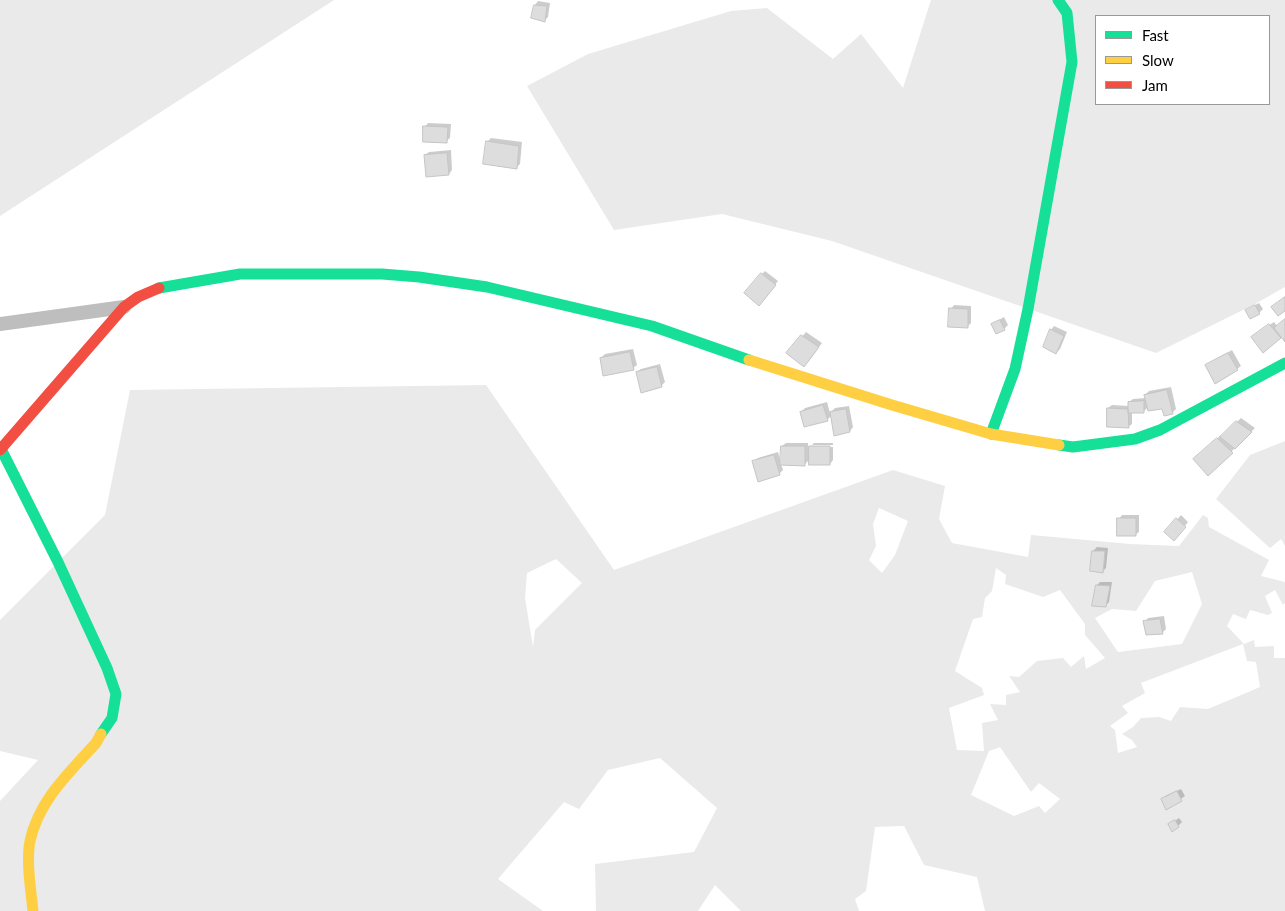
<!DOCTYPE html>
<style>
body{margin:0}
#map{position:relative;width:1285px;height:911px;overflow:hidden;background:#fff;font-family:Lato,sans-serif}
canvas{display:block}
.legend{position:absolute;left:1095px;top:15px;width:175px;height:90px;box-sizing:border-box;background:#fff;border:1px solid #999;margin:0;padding:6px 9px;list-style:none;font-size:15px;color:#000}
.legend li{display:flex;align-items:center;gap:10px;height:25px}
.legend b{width:25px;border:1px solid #999}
</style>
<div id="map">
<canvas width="1285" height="911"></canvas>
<ul class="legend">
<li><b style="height:6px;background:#16e098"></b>Fast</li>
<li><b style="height:6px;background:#ffcf43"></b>Slow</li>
<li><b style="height:6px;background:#f24e42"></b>Jam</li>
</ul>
</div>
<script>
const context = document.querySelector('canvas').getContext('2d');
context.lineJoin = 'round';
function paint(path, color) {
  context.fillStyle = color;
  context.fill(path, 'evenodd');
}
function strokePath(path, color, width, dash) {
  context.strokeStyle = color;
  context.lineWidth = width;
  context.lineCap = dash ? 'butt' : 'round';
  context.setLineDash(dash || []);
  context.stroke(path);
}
paint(new Path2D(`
 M 0,0 L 334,0 L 0,216 Z
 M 931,0 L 1285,0 L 1285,287 L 1255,304 L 1156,353 L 832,241 L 722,214 L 614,230 L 527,86 L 588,54 L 731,11 L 767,8 L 833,59 L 861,34 L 903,88 ZM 1096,16 L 1269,16 L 1269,104 L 1096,104 Z
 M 486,385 L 614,570 L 893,470 L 945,486 L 939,519 L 952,543 L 1028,557 L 1031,535 L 1130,544 L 1179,546 L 1203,515 L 1208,518 L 1209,527 L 1269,560 L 1261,576 L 1285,582 L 1285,603 L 1283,605 L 1275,590 L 1265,596 L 1272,613 L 1268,615 L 1250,610 L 1246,619 L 1233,614 L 1227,626 L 1244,644 L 1254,640 L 1255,647 L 1274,646 L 1274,658 L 1285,658 L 1285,911 L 985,911 L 977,877 L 924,865 L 904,826 L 875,827 L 866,891 L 855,899 L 859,911 L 741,911 L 715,885 L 698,911 L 596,911 L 595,864 L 694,852 L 717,808 L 660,758 L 608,770 L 579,809 L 564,802 L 498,879 L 543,911 L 0,911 L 0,801 L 38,760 L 0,751 L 0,620 L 105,515 L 130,390 ZM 879,508 L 908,521 L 895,555 L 882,573 L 869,560 L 876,546 L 873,524 ZM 556,559 L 582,583 L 535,630 L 533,647 L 525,598 L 527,573 ZM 996,568 L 1006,575 L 1005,584 L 1043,597 L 1060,590 L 1085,624 L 1085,635 L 1105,658 L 1086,669 L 1084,656 L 1071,667 L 1063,658 L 1037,661 L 1019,677 L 1009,676 L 1020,692 L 1006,695 L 1006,705 L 990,704 L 998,720 L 982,723 L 984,751 L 957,750 L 949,708 L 984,695 L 982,688 L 955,671 L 973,619 L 982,617 L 985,598 L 992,591 ZM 1192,572 L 1202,604 L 1182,644 L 1118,652 L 1095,618 L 1112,609 L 1136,611 L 1155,581 ZM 1243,644 L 1247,661 L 1256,662 L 1260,687 L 1208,709 L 1180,707 L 1171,721 L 1159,717 L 1141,718 L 1133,727 L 1122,734 L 1132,740 L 1137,747 L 1118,753 L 1115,730 L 1110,726 L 1128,713 L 1122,706 L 1145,693 L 1141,683 ZM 1000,747 L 1031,792 L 1039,783 L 1060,799 L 1045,813 L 1039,806 L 1014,816 L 971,795 L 989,751 Z
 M 1285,441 L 1285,546 L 1281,539 L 1270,548 L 1216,499 L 1250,455 Z`), '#eaeaea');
paint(new Path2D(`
 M 538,1 L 550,3 L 548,17 L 545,20 L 535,5 Z
 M 428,123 L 451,124 L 450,138 L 446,141 L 425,127 Z
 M 491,138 L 522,142 L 520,164 L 516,168 L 487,142 Z
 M 451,150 L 452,170 L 449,174 L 425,155 L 429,152 Z
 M 765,271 L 778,281 L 762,301 L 762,274 Z
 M 1259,303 L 1263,309 L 1259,313 L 1246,310 Z
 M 954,305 L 971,306 L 971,323 L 967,327 L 951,309 Z
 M 1004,317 L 1008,325 L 1004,329 L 992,324 Z
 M 1285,320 L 1285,340 L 1282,336 L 1263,351 L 1256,334 L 1274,322 L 1277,326 Z
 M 1054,326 L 1067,332 L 1060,349 L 1056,353 L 1051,330 Z
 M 806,332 L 822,343 L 808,362 L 788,353 Z
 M 633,349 L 637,365 L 633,368 L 601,358 L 605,354 Z
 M 1232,350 L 1241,366 L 1237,369 L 1206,365 Z
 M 660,364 L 665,382 L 661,386 L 637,372 L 641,369 Z
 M 1171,387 L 1176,409 L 1172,413 L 1163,407 L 1148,407 L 1143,412 L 1132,411 L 1132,424 L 1128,427 L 1108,408 L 1112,405 L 1129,406 L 1129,402 L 1133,399 L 1146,398 L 1145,395 L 1149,391 Z
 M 827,402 L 830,413 L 835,408 L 849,406 L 853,427 L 850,431 L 832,415 L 827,420 L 801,412 L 805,408 Z
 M 1241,418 L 1255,428 L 1208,475 L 1195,459 L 1221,435 L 1222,437 Z
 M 786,443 L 808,443 L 808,449 L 814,443 L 833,443 L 833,445 L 812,445 L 812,448 L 833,447 L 833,460 L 830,464 L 810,459 L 804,465 L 781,464 L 783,470 L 779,474 L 754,462 L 758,458 L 778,452 L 781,463 L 782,446 Z
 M 1122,515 L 1139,515 L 1139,532 L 1135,535 L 1119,519 Z
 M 1181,515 L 1188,522 L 1177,536 L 1166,532 Z
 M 1097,547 L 1108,548 L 1106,568 L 1103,571 L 1093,551 Z
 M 1100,582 L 1112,582 L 1109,602 L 1105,606 L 1097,585 Z
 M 1164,616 L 1166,629 L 1163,632 L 1145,622 L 1148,618 Z
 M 1181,789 L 1185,796 L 1167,808 L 1162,800 L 1166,796 Z
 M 1179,818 L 1182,822 L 1178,826 L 1169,825 Z`), '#0003');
const building = new Path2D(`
 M 534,5 L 547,6 L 545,22 L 531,18 Z
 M 423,126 L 448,127 L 447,143 L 423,142 Z
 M 486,141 L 519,146 L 517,169 L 483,164 Z
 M 447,153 L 449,175 L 426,177 L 424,155 Z
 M 761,273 L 776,285 L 759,306 L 744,293 Z
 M 1285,297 L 1285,311 L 1278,316 L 1271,307 Z
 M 1255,305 L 1260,314 L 1250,319 L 1245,310 Z
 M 949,308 L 968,309 L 968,328 L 948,327 Z
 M 1285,319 L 1285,342 L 1274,328 Z
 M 1000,320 L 1005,330 L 996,334 L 991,324 Z
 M 1269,324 L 1281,338 L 1263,353 L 1251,337 Z
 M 1050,329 L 1064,336 L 1056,354 L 1043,347 Z
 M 801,335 L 819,347 L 804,367 L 786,353 Z
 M 630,352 L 634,370 L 603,376 L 600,358 Z
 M 1228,353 L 1238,370 L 1215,384 L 1205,365 Z
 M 657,367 L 662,387 L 641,393 L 636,372 Z
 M 1167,390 L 1173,414 L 1164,416 L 1162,409 L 1148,411 L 1144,395 Z
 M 1144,401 L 1144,413 L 1128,413 L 1128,402 Z
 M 823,405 L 828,421 L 804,427 L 800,412 Z
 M 1107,408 L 1128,409 L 1129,428 L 1107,427 Z
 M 846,409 L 850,432 L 834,436 L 830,412 Z
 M 1236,421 L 1252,432 L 1235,449 L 1220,437 Z
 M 1217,438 L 1233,453 L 1208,476 L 1193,459 Z
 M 781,446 L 805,446 L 805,466 L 780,465 Z
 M 809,446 L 830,446 L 830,465 L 809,465 Z
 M 774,455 L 780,475 L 758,482 L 752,461 Z
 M 1117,518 L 1136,518 L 1136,536 L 1117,536 Z
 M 1176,518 L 1186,527 L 1174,541 L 1164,532 Z
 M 1092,551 L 1105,551 L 1103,573 L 1090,571 Z
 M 1096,585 L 1110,586 L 1106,607 L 1092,606 Z
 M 1160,619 L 1163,634 L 1146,635 L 1143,621 Z
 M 1177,791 L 1182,801 L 1166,810 L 1161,799 Z
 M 1175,820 L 1179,827 L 1172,832 L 1168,824 Z`);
paint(building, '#ddd');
strokePath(building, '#c5c5c5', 1);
strokePath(new Path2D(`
 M 0,324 L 124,307`), '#bebebe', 14);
strokePath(new Path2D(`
 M 159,288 L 240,274 L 382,274 L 419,277 L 487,287 L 652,326 L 749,360
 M 991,434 L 1015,369 L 1028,309 L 1072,62 L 1067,13 L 1058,0
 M 1059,445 L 1073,447 L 1135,439 L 1160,430 L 1285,363
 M 0,447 L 58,562 L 107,668 L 116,694 L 112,718 L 101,734`), '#16e098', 11);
strokePath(new Path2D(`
 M 749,360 L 892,405 L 991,434 L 1059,445
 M 33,911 C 31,891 26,861 30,841 C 39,800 69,773 96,743 L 101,734`), '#ffcf43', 11);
strokePath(new Path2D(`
 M 0,450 L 124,307 L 138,297 L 159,288`), '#f24e42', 11);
</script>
